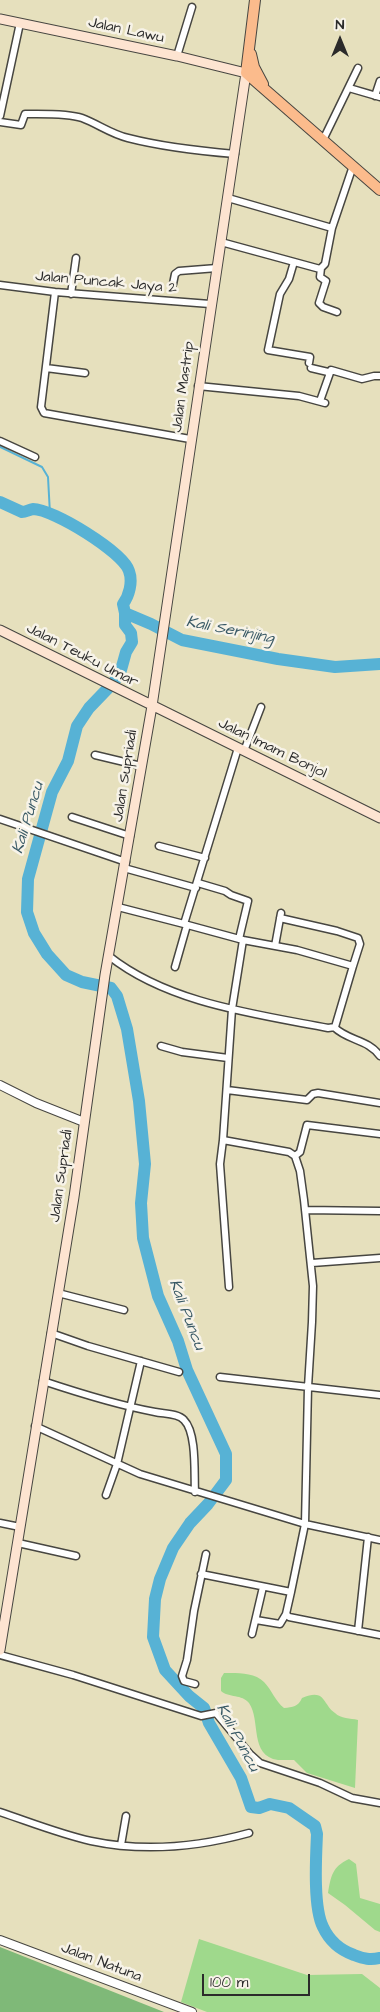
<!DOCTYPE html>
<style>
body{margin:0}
#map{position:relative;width:380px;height:2012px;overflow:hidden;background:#e6e0bd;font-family:"Architects Daughter",sans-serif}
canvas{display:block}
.north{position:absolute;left:315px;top:15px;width:50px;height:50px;-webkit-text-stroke:4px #f7f3e8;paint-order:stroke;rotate:0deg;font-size:14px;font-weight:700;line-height:20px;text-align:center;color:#2b2b2b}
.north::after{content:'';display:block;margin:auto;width:18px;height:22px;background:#2b2b2b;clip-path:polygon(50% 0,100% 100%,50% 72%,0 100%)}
.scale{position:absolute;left:202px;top:1974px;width:108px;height:22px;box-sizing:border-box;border:2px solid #2b2b2b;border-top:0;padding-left:6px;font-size:15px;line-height:18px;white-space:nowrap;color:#2b2b2b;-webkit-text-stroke:4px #f7f3e8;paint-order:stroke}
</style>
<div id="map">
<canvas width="380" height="2012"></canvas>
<div class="north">N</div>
<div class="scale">100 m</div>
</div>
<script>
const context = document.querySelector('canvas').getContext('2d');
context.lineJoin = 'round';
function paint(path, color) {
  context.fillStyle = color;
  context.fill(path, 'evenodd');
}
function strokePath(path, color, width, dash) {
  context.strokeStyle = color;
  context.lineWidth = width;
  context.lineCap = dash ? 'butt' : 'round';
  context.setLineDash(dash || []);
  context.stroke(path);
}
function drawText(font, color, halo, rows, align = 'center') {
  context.font = font + ' "Architects Daughter",sans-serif';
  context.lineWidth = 5;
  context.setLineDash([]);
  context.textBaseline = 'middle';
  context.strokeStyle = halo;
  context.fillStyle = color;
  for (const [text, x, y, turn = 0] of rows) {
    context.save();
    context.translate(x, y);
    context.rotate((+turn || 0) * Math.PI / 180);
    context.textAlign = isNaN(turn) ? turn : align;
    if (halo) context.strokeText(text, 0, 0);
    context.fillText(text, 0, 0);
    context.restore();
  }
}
paint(new Path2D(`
 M 224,1673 C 237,1673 254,1672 264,1682 C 272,1690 275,1701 284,1708 C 293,1707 298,1707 302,1698 C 326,1688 322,1704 335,1713 C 341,1719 350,1718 358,1720 L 355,1788 L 307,1773 L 294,1760 C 288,1760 283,1760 278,1760 C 249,1756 261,1720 249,1703 C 242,1694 229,1698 221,1691 L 221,1678 Z
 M 349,1859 L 356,1864 L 360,1898 L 380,1904 L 380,1932 L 375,1930 L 345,1905 L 328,1893 C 331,1876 332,1867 349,1859 Z
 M 199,1939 L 307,1975 L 362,1974 L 380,1988 L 380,2012 L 207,2012 L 181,2002 Z`), '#9fd98c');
paint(new Path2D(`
 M 0,1947 L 164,2012 L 0,2012 Z`), '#7fb978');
strokePath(new Path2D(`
 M 0,447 L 42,467 L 48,477 L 50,514`), '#57b2d5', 2);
strokePath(new Path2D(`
 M 0,502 L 22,512 C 25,512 29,510 33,509 C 53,509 123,552 129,571 C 133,582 129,596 123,604 L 125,613 L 151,624 L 182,640 L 278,659 L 335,667 L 380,664
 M 125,613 L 125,625 L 131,633 L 132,642 L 126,652 L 121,670 L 114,682 L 89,708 L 77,726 L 68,761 L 52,792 L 28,879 L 27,912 L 34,933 L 47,954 L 66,975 L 82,982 L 111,988 L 117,996 L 127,1029 L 139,1101 L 145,1164 L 141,1203 L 143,1238 L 158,1296 L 178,1341 L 187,1370 L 226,1454 L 226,1480 L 208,1504 L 190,1523 L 173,1548 L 160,1579 L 155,1599 L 153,1637 L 165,1670 L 189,1696 L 204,1708 L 209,1723 L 241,1778 L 251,1807 L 259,1808 L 270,1804 L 289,1808 L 315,1826 L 317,1834 C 316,1857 313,1907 323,1927 C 329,1940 340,1950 354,1955 C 364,1959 370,1960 380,1958`), '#57b2d5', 12);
const minor = new Path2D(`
 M 177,56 L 192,7
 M 349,88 L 380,97
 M 375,96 L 380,81
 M 0,116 L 20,23
 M 0,122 L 21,125 L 25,114 C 41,114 68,113 82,118 C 98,124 111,134 128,138 C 163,147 199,151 235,154
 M 323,140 L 358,68
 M 228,198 L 332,228 L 353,166
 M 221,242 L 320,269 L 325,264 L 332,228
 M 294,262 L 289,279 L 280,294 L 268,350 L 310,357 L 309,363
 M 321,268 L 320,277 L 326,281 L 319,303 L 323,307 L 337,312
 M 173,284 L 175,274 L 179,271 L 217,268
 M 0,285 L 55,292 L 210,304
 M 55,292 L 41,407 L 44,413 L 190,439
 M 71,294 L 76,258
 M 46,368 L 85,373
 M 311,368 L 328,372
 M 198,386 L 299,396 L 325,403
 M 320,401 L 331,370 L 362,379 L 374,376 L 380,376
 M 0,441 L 35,457
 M 238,748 L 184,924 L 243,940 L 232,1009 L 223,1140 L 289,1152 L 295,1156 L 300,1171 L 304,1200 L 313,1286 L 312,1322 L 308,1387 L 305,1524 L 380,1540
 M 244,751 L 261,707
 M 95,755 L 141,766
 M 72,817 L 130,836
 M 0,819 L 126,862
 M 159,846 L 205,858
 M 124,868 L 196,888
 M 198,883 L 225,891 L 231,895 L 248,901 L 239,939
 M 118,907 L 184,924
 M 280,918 L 337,931 L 358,938 L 360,944 L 353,966
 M 275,946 L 281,913
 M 109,956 C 168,1003 255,1014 328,1028 L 335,1027 L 353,966 L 297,950 L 243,940
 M 175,967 L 187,925
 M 334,1027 C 348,1041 368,1039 380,1056
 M 161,1046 L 182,1052 L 228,1058
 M 227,1090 L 307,1100 L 313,1094 L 318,1093 L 380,1103
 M 223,1140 L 220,1164 L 229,1287
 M 295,1156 L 300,1152 L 307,1125 L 380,1134
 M 305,1210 L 380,1211
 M 312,1263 L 380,1258
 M 58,1293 L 124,1310
 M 51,1333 L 88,1346 L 179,1372
 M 220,1377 L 380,1395
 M 43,1381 C 79,1393 117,1405 155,1412 C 164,1414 178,1413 184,1420 C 197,1433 194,1474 195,1492
 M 35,1426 L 140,1474 L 305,1524 L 291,1592
 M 106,1495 L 117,1464 L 141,1361
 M 0,1523 L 20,1527
 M 18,1543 L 76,1556
 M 201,1574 L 291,1592 L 286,1614 L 289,1617 L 380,1635
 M 256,1620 L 280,1624 L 286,1614
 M 358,1631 L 368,1537
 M 252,1634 L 263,1587
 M 0,1655 L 73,1675 L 201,1716 L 216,1713 L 250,1754 L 260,1763 L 320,1783 L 352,1798 L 380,1803
 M 195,1684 L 184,1681 L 182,1676 L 187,1660 L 194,1611 L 206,1554
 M 0,1812 C 30,1822 60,1834 91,1841 C 143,1852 198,1847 249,1833
 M 121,1845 L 126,1816`);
const tertiary = new Path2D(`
 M 0,1085 L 36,1103 L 84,1122
 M 0,1940 L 192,2012`);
const secondary = new Path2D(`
 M 0,19 L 177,56 L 246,73 L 152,706 L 105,975 L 74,1197 L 0,1650
 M 0,630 L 380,818`);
const primary = new Path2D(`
 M 255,0 L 246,73 L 380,190
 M 251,54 L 254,67 L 263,84`);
strokePath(minor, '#474641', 9);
strokePath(tertiary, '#474641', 10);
strokePath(secondary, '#474641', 11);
strokePath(primary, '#474641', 12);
strokePath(minor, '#fff', 6);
strokePath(tertiary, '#fff', 8);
strokePath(secondary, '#fde4d1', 9);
strokePath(primary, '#fbbb8c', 10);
drawText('15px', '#2b2b2b', '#f7f3e8', [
 ["Jalan Lawu",126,31,12],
 ["Jalan Puncak Jaya 2",106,283,5],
 ["Jalan Mastrip",184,387,-82],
 ["Jalan Teuku Umar",82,656,27],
 ["Jalan Imam Bonjol",272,749,26],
 ["Jalan Supriadi",126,776,-81],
 ["Jalan Supriadi",62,1176,-82],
 ["Jalan Natuna",101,1963,21]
]);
drawText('italic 16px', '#3a5a66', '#f7f3e8', [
 ["Kali Serinjing",230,631,11],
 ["Kali Puncu",29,818,-73],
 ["Kali Puncu",186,1315,69],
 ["Kali Puncu",237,1738,62]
]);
</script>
